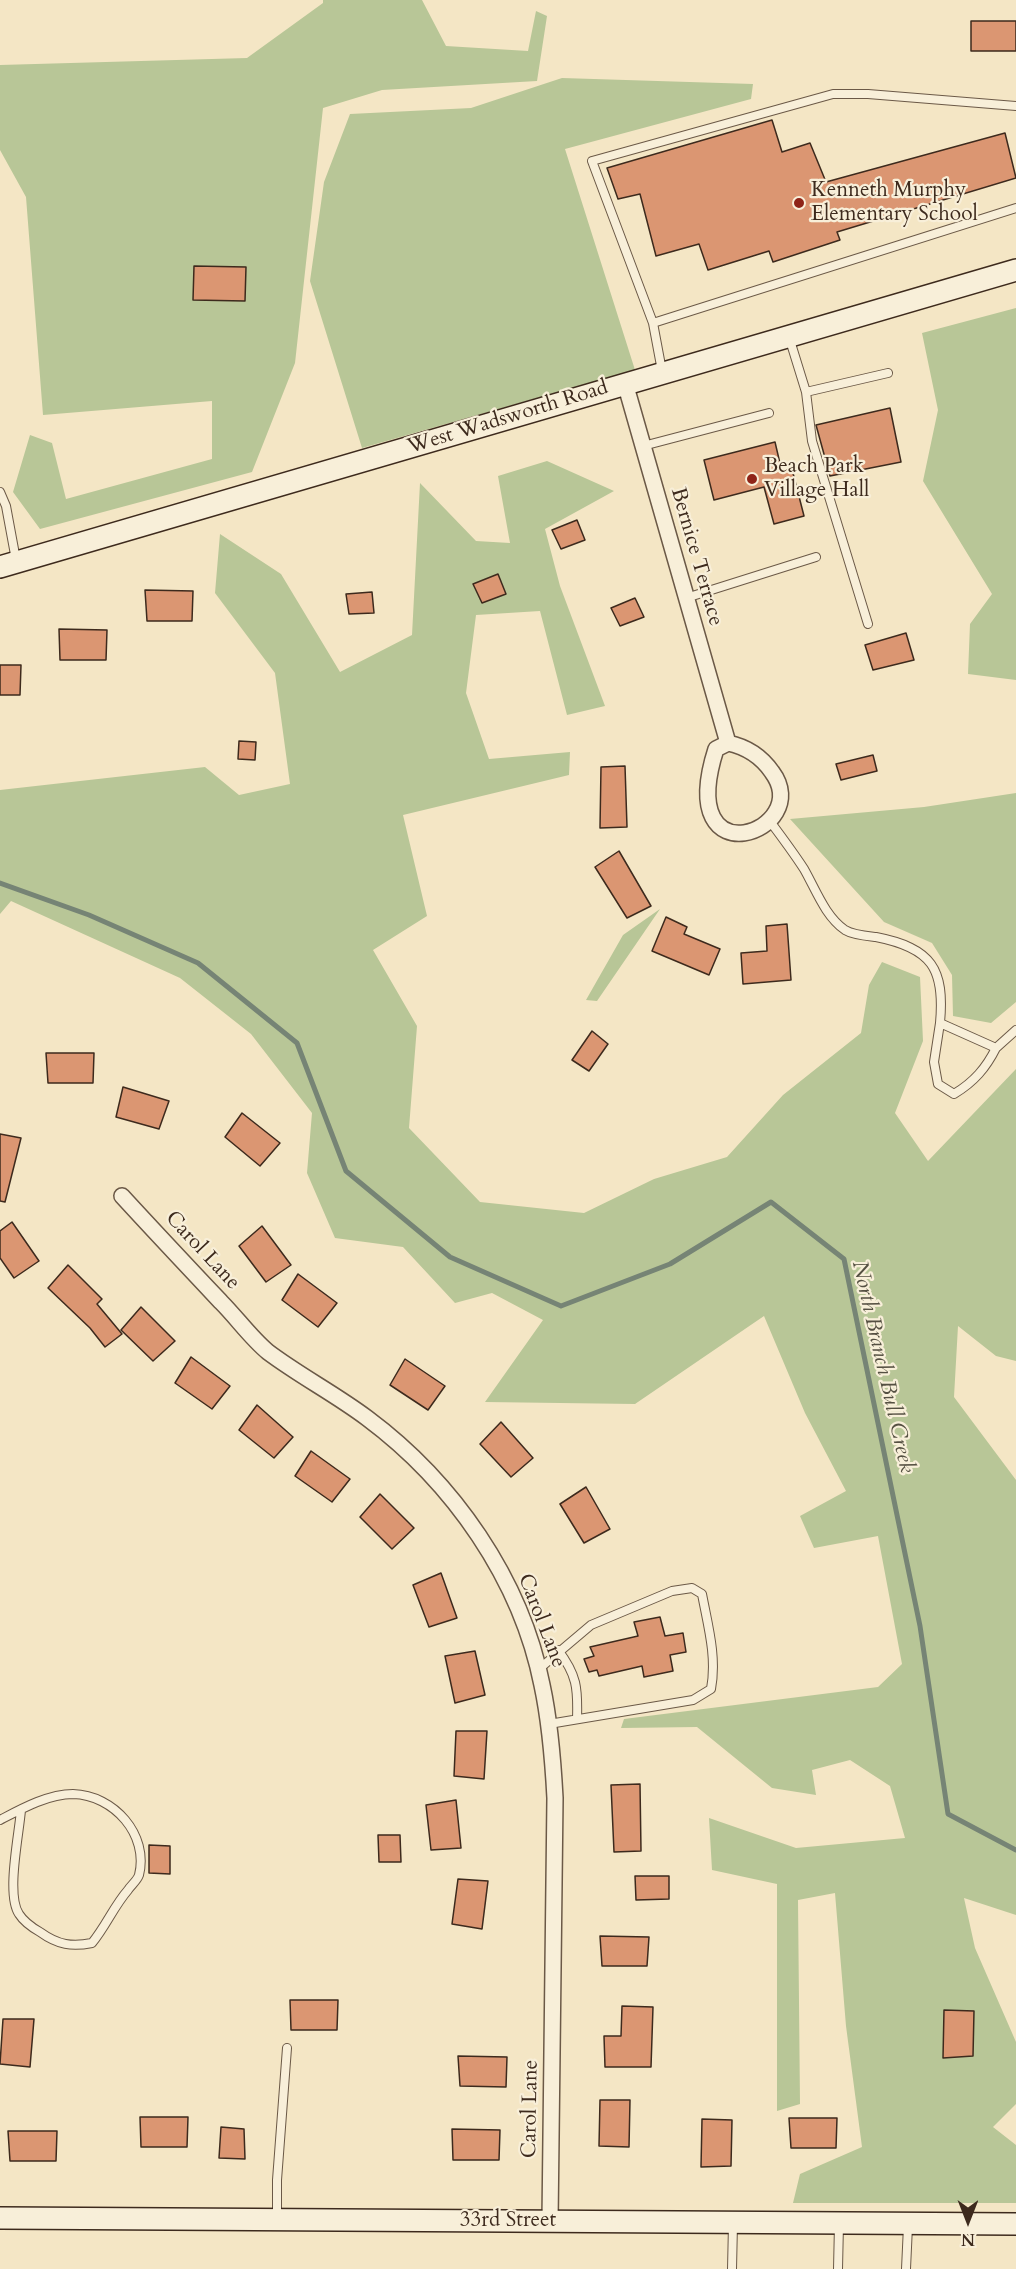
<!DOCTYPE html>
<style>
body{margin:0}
#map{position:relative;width:1016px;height:2269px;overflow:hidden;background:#f4e6c5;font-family:Cardo,serif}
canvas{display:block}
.north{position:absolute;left:938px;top:2191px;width:60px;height:60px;-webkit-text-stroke:4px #f8efd9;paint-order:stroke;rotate:180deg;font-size:16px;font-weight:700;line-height:24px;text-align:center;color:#3d2a1d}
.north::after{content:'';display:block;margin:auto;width:21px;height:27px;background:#3d2a1d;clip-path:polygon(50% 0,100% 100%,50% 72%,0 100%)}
</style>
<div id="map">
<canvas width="1016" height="2269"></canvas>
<div class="north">N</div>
</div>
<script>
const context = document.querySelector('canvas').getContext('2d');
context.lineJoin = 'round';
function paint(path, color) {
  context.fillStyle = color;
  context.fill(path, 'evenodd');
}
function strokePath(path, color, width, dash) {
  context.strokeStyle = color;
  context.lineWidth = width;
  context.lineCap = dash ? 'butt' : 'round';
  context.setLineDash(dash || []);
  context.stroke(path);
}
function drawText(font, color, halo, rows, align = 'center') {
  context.font = font + ' Cardo,serif';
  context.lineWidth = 4.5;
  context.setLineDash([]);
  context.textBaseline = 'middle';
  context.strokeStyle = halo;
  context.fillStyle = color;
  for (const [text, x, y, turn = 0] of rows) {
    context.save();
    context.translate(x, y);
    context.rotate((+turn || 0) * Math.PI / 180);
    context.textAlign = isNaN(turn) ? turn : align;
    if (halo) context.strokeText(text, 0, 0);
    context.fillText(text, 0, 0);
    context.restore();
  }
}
paint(new Path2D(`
 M 323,0 L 422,0 L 446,46 L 528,51 L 536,11 L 547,16 L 537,81 L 382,90 L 323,108 L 295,363 L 252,472 L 40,529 L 13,492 L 30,435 L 52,443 L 66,499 L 212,459 L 212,401 L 43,415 L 26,197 L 0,150 L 0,65 L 247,58 L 323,3 Z
 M 562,78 L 753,84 L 751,99 L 565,149 L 635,370 L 362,448 L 310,281 L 324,182 L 350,114 L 471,108 Z
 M 1016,308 L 1016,680 L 968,674 L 970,624 L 992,594 L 923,481 L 938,410 L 922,333 Z
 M 547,461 L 614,491 L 545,529 L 560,586 L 605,706 L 567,715 L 540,611 L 476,615 L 466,693 L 489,759 L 570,752 L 569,775 L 403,815 L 427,916 L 373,950 L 417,1026 L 409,1128 L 480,1202 L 584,1213 L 654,1179 L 727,1157 L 783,1095 L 861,1033 L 869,985 L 882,962 L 920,977 L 923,1041 L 895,1113 L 928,1161 L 1016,1069 L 1016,1361 L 996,1356 L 958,1326 L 954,1397 L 1016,1480 L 1016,1915 L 964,1898 L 975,1948 L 1016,2042 L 1016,2104 L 993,2127 L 1016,2145 L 1016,2203 L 793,2203 L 800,2174 L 862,2147 L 846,2026 L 835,1893 L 798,1900 L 800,2104 L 777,2111 L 777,1884 L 712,1870 L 709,1818 L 796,1848 L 905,1838 L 890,1786 L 850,1760 L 812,1770 L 816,1795 L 772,1788 L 697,1727 L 621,1728 L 624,1719 L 878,1687 L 902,1664 L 878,1536 L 814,1548 L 800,1516 L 846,1491 L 805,1413 L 764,1316 L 635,1404 L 485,1402 L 543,1320 L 492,1293 L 455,1303 L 403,1247 L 335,1238 L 307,1173 L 312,1113 L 251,1034 L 180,978 L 11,901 L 0,914 L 0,790 L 205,767 L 239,795 L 290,784 L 275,673 L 215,593 L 220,534 L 281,574 L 340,672 L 412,635 L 420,483 L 476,541 L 510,543 L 498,476 Z
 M 1016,793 L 1016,1002 L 991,1023 L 953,1016 L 952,975 L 932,943 L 884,922 L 790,819 L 924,807 Z
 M 660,909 L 597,1001 L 586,1000 L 623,935 Z`), '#b8c697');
strokePath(new Path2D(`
 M 0,883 L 89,915 L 198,963 L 297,1043 L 346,1171 L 450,1257 L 561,1306 L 670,1264 L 771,1202 L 844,1259 L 920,1626 L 948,1814 L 1016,1850`), '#768475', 5);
const building = new Path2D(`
 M 971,21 L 1016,21 L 1016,51 L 971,51 Z
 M 772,120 L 782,152 L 810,143 L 826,182 L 1005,133 L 1016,178 L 837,232 L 840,240 L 773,262 L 769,251 L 708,270 L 699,244 L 656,256 L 640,194 L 618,199 L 607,168 Z
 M 194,266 L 246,267 L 245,301 L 193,300 Z
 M 890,408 L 901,462 L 830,476 L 816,425 Z
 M 775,442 L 782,472 L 792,469 L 804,516 L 774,524 L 764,487 L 714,500 L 704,460 Z
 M 577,520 L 585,540 L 561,549 L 552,530 Z
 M 498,574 L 506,594 L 482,603 L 473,584 Z
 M 145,590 L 193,591 L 192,621 L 147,621 Z
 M 372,592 L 374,613 L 349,614 L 346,594 Z
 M 635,598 L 644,617 L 620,626 L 611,608 Z
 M 59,629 L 107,630 L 106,660 L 60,660 Z
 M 906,633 L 914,660 L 873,670 L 865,645 Z
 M 0,665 L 21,665 L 20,695 L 0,695 Z
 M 239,741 L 256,742 L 255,760 L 238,759 Z
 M 873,755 L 877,771 L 841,780 L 836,764 Z
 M 625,766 L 627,827 L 600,828 L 601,767 Z
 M 619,851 L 651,906 L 627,918 L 595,867 Z
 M 666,917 L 687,927 L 684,934 L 720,949 L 709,975 L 652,951 Z
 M 787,924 L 791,980 L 743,984 L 741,953 L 767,951 L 766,926 Z
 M 592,1031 L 608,1044 L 589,1071 L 572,1060 Z
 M 46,1053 L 94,1053 L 93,1083 L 48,1083 Z
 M 123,1087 L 169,1101 L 159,1129 L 116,1117 Z
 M 242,1113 L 280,1143 L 260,1166 L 225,1137 Z
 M 0,1134 L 21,1138 L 5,1202 L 0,1201 Z
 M 12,1222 L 39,1261 L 14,1278 L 0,1258 L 0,1231 Z
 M 262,1226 L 291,1265 L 266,1282 L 239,1246 Z
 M 68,1265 L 102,1299 L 97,1304 L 122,1334 L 105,1347 L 90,1328 L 48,1288 Z
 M 298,1274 L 337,1303 L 318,1327 L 282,1300 Z
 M 141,1307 L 175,1341 L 153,1361 L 121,1330 Z
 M 191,1357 L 230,1386 L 212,1409 L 175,1383 Z
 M 405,1359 L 445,1386 L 428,1410 L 390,1385 Z
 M 257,1405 L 293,1437 L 274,1458 L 239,1430 Z
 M 501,1422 L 533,1458 L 511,1477 L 480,1444 Z
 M 311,1451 L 350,1479 L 332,1502 L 295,1476 Z
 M 586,1487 L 610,1529 L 584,1543 L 560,1504 Z
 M 380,1494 L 414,1528 L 392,1549 L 360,1517 Z
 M 441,1573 L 457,1618 L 429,1627 L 413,1585 Z
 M 660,1617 L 665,1636 L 683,1633 L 686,1652 L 670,1655 L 673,1671 L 644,1677 L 642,1666 L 599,1676 L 597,1670 L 589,1672 L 584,1659 L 594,1656 L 590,1647 L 638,1636 L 634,1622 Z
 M 475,1651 L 485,1695 L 455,1703 L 445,1656 Z
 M 456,1731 L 487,1731 L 484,1779 L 454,1776 Z
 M 640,1784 L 641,1851 L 614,1852 L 611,1785 Z
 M 456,1800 L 461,1848 L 431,1850 L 426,1805 Z
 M 378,1835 L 400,1835 L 401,1862 L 379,1862 Z
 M 149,1845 L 170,1846 L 170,1874 L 149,1873 Z
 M 635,1876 L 669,1876 L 669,1899 L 636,1900 Z
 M 458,1879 L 488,1881 L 482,1929 L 452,1924 Z
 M 600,1936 L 649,1937 L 647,1966 L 602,1966 Z
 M 290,2000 L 338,2000 L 337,2030 L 291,2030 Z
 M 622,2006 L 653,2007 L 651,2067 L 605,2067 L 604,2036 L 621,2036 Z
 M 944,2010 L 974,2011 L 973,2056 L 943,2058 Z
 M 3,2019 L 34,2019 L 30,2067 L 0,2064 Z
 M 458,2056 L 507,2057 L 506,2087 L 460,2086 Z
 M 600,2100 L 630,2100 L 629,2147 L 599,2146 Z
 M 140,2117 L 188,2117 L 187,2147 L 141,2147 Z
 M 789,2118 L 837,2118 L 836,2148 L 791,2148 Z
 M 702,2119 L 732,2120 L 731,2166 L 701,2167 Z
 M 221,2127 L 244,2129 L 245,2159 L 219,2158 Z
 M 452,2129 L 500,2130 L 499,2160 L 453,2160 Z
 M 8,2131 L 57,2131 L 56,2161 L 10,2161 Z`);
paint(building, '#db9672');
strokePath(building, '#3d2a1d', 1.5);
const lane = new Path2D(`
 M 653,323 L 1016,208
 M 789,337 L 806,392 L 812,441 L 868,624
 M 662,371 L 653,323 L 592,161 L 833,94 L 868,94 L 1016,106
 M 806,392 L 888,373
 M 643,446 L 769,413
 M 0,492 L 6,506 L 16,560
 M 686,598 L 816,557
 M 769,820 C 781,836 793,852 804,869 C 816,890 825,916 845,930 C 853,935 867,936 876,937 C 932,948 945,969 940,1023 L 996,1048 L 1016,1030
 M 940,1023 L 934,1062 L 938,1084 L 954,1094 C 974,1082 986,1068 996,1048
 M 558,1650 C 577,1675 578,1688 577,1719
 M 539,1669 L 591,1625 L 672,1591 L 692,1588 L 702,1594 C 708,1626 717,1657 711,1689 L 693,1700 L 549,1724
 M 0,1820 C 21,1809 48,1794 73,1794 C 114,1795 149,1835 139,1875 C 137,1881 131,1885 128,1890 C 114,1906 106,1926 92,1943 C 72,1947 58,1945 40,1932 C 33,1928 24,1922 19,1914 C 6,1895 19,1835 21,1810
 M 277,2218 L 277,2180 L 287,2048
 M 732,2269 L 733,2224
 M 838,2269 L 839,2224
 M 906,2269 L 908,2226`);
const street = new Path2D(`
 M 625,383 L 728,743
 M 728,743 C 747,747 761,756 772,772 C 816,831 673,883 716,749 Z
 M 122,1196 C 155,1232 188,1267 221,1302 C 237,1318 251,1338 268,1352 C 300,1376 335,1394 367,1418 C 453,1482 521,1579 542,1685 C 550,1722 553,1760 555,1798 L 550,2221`);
const secondary = new Path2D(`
 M 0,567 L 1016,270
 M 0,2218 L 1016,2224`);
strokePath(lane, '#6b5947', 10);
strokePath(street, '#6b5947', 18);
strokePath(secondary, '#3d2a1d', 24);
strokePath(lane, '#f8efd9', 8);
strokePath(street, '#f8efd9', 15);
strokePath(secondary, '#f8efd9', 21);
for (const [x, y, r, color] of [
 [799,203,6,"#8f2418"],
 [752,479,6,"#8f2418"]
]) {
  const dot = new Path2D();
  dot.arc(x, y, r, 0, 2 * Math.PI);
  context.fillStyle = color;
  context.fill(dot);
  strokePath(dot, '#f8efd9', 2);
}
drawText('21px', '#3d2a1d', '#f8efd9', [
 ["Kenneth Murphy",811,191],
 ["Elementary School",811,215],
 ["Beach Park",764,467],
 ["Village Hall",764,491]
], 'left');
drawText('21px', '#3d2a1d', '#f8efd9', [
 ["West Wadsworth Road",508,418,-17],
 ["Bernice Terrace",696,557,74],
 ["Carol Lane",202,1251,47],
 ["Carol Lane",541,1621,69],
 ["Carol Lane",531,2109,-89],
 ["33rd Street",508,2221]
]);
drawText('italic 22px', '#555042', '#f8efd9', [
 ["North Branch Bull Creek",882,1367,77]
]);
</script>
